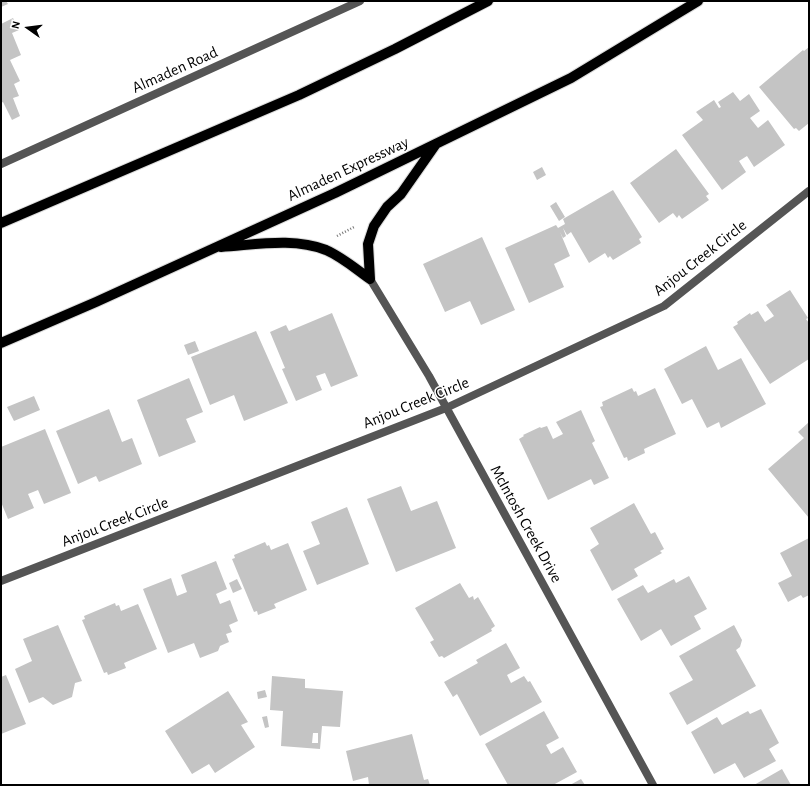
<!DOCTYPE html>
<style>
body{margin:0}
#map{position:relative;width:810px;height:786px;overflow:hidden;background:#fff;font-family:"Alegreya Sans",sans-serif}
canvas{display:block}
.frame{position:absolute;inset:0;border:2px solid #000;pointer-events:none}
.north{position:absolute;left:8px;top:8px;width:40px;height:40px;-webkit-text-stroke:3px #fff;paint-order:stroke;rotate:284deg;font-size:11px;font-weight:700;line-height:16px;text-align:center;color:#000}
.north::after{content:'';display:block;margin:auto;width:14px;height:18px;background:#000;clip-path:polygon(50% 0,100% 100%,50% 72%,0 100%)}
</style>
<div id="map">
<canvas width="810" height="786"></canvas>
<div class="frame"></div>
<div class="north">N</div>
</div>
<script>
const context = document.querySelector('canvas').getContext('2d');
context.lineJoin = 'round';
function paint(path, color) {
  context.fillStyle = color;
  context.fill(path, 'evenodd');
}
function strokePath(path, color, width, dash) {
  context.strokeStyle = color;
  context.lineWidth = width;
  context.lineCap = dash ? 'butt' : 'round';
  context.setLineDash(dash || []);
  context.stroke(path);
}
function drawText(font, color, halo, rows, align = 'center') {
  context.font = font + ' "Alegreya Sans",sans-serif';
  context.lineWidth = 3;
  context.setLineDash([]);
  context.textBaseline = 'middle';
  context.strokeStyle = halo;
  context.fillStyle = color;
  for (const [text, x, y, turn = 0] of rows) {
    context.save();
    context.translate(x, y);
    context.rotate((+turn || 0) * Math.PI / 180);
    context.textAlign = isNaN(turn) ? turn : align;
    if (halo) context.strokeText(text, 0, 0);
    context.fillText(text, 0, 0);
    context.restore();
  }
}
paint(new Path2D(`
 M 1,1 L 6,1 L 8,4 L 1,7 Z
 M 13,18 L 19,30 L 12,33 L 21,55 L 10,60 L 20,81 L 14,84 L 19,96 L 13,98 L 20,116 L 12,120 L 3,102 L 1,103 L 1,24 Z
 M 809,47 L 809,123 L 799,131 L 796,128 L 794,129 L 759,87 L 803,50 L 804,51 Z
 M 733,92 L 740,101 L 749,94 L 760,111 L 750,118 L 758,128 L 768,120 L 785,145 L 754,167 L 747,156 L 739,161 L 746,172 L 722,190 L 682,135 L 703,120 L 696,112 L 714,100 L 719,108 L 721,107 L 718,102 Z
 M 676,149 L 709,194 L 706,196 L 709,200 L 682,219 L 679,215 L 677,218 L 673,213 L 659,223 L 630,183 Z
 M 542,167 L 546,175 L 537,180 L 533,172 Z
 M 613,190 L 642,237 L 639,239 L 641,243 L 613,260 L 610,256 L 608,258 L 605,253 L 589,263 L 571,232 L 567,235 L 563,228 L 566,236 L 563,238 L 560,232 L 570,256 L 554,264 L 564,287 L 529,303 L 505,248 L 556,225 L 558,228 L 565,224 L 563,219 Z
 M 556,202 L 565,217 L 559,221 L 550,206 Z
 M 482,237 L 515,310 L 481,325 L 470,301 L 445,312 L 423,264 Z
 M 790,290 L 808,318 L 806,319 L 809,323 L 809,359 L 770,384 L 733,327 L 738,324 L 737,322 L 750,313 L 751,315 L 758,311 L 765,322 L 774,316 L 766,305 Z
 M 332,313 L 358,376 L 331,387 L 325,373 L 316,376 L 322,390 L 296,401 L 282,369 L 285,368 L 270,332 L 286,325 L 289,331 Z
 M 256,331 L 288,403 L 244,421 L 234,395 L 210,405 L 191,357 Z
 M 195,341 L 199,351 L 188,355 L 184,345 Z
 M 706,346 L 718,370 L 741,358 L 766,404 L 721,428 L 719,422 L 707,428 L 692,399 L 682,404 L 664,369 Z
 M 189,378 L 203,412 L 186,419 L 196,442 L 159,457 L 137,400 Z
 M 632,388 L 634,392 L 636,391 L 638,396 L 655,388 L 676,434 L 644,449 L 645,453 L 628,461 L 627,457 L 624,458 L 600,407 L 603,406 L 602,402 Z
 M 34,396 L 40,410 L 14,421 L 7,407 Z
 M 109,409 L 122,442 L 132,438 L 142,464 L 99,482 L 96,476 L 78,484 L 56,431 Z
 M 581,410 L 595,441 L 592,443 L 609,478 L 594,485 L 591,479 L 548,500 L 519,439 L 524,436 L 523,435 L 540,427 L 541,428 L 547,426 L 553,439 L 563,434 L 556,422 Z
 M 809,422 L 809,518 L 768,469 L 804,438 L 798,432 Z
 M 45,429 L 71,493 L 44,504 L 38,490 L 28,494 L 34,508 L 8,519 L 1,502 L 1,447 Z
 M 401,486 L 411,511 L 437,501 L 456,548 L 396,572 L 367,499 Z
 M 634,503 L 651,534 L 655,532 L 664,549 L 660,551 L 662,553 L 634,569 L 638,576 L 612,591 L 590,550 L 599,544 L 590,528 Z
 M 347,507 L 369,564 L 317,585 L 303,551 L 320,544 L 311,522 Z
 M 809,538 L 809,595 L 803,598 L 801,595 L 788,602 L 778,583 L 792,576 L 780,553 Z
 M 265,542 L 267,546 L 269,545 L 271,550 L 288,543 L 307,590 L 274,604 L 276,608 L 258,615 L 257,611 L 254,612 L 232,559 L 235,558 L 234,555 Z
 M 216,561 L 227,589 L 216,594 L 220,604 L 230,600 L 238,621 L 229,625 L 232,632 L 226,634 L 229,642 L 220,646 L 218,651 L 200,658 L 194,643 L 168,653 L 143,589 L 171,578 L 177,596 L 187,592 L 181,575 Z
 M 689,576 L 707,609 L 694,616 L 701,629 L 671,646 L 661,629 L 641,641 L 617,599 L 643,585 L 648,593 L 674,579 L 676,583 Z
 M 237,579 L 242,589 L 233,593 L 229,583 Z
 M 460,583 L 469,598 L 473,596 L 474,600 L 478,597 L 495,626 L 491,629 L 492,631 L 444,658 L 442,656 L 439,657 L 430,642 L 434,640 L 415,608 Z
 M 115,603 L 116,606 L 119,605 L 121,611 L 138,604 L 157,649 L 124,663 L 126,668 L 108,675 L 107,672 L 104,673 L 82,620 L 85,619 L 84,616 Z
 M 58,625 L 82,681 L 75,683 L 72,697 L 53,705 L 43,697 L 29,703 L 15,669 L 32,661 L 23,639 Z
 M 734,625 L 742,640 L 740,647 L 736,650 L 756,686 L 687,725 L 669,693 L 693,680 L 679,656 Z
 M 506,643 L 520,668 L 507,675 L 511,683 L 524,676 L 528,682 L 530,681 L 542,702 L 480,736 L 457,694 L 453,697 L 444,682 L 478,663 L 476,660 Z
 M 6,675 L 26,724 L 1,734 L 1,677 Z
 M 272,676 L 305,679 L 305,688 L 343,691 L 340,727 L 322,726 L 320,749 L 281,746 L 283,711 L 270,710 ZM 313,733 L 318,733 L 318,743 L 312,743 Z
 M 265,690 L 267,697 L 258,699 L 257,692 Z
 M 228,691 L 248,722 L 241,725 L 255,747 L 215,773 L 209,764 L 192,774 L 165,731 Z
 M 761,709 L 779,743 L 769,749 L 776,761 L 744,778 L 735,763 L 714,774 L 691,732 L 717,717 L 722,725 L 748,711 L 750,714 Z
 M 544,711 L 559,738 L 546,745 L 551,754 L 563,747 L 577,772 L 553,785 L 508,785 L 485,744 Z
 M 267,716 L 269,727 L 265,728 L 262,717 Z
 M 412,734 L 424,780 L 428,779 L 430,785 L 369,785 L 368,777 L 353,781 L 346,751 Z
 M 782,769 L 791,785 L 754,785 Z
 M 581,779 L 585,785 L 570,785 Z`), '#c4c4c4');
const primary = new Path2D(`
 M 1,223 L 299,95 L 395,49 L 488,1
 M 221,247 C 255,245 293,237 326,250 C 342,257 356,269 370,279
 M 370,279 L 368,244 L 374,226 L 387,207 L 401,194 L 436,144
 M 1,343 L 96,302 L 335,193 L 571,78 L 698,1`);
strokePath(primary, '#dbdbdb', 12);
strokePath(new Path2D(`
 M 337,236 L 354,227`), '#777', 2.5, [1, 2]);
strokePath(new Path2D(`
 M 1,164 L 360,1
 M 370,279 L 429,376 L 653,785
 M 1,581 L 446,408 L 664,306 L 809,191`), '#555', 8);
strokePath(primary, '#000', 10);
drawText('16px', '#000', '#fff', [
 ["Almaden Road",175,70,-24],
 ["Almaden Expressway",348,169,-25],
 ["Anjou Creek Circle",700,258,-38],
 ["Anjou Creek Circle",416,403,-22],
 ["Anjou Creek Circle",115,522,-21],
 ["McIntosh Creek Drive",526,524,61]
]);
</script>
